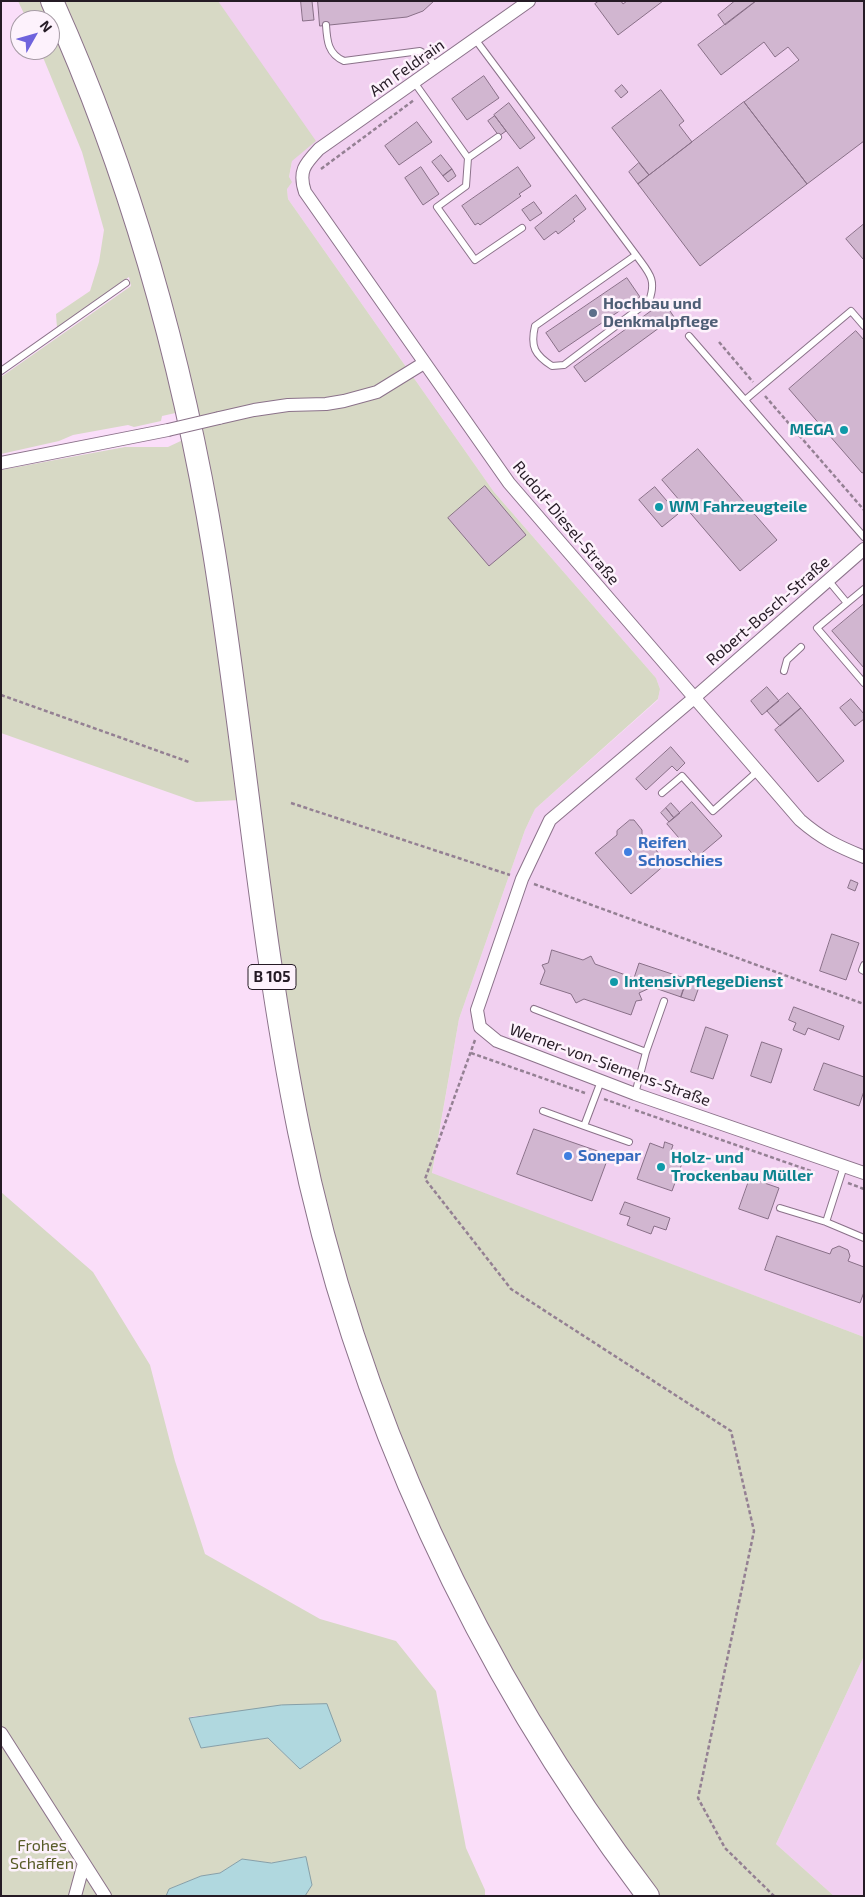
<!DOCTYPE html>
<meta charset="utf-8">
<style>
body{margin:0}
#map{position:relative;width:865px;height:1897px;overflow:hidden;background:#fadef9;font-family:"Exo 2",sans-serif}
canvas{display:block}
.frame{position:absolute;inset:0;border:2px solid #251b25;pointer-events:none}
.north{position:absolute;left:10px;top:10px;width:50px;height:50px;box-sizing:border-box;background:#fdf2fc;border:1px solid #a79ca6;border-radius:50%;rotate:52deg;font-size:14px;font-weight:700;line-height:20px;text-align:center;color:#251b25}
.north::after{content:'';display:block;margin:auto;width:18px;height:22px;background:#6f63dd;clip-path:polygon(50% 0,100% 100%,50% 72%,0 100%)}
</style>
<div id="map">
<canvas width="865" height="1897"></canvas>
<div class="frame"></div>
<div class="north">N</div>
</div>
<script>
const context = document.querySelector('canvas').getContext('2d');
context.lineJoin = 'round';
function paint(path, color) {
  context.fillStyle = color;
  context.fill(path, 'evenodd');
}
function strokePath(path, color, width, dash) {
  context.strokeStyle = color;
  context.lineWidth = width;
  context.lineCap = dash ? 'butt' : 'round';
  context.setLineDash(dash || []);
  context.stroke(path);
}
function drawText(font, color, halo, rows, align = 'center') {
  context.font = font + ' "Exo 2",sans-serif';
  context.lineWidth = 5;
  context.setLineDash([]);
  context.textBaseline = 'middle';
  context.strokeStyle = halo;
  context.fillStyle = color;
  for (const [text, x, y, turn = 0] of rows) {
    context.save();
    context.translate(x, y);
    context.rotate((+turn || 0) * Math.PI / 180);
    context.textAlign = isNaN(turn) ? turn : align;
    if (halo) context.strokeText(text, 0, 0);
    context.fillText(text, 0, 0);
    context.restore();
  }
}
paint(new Path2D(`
 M 218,1 L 864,1 L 864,1337 L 432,1174 L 459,1019 L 525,830 L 535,809 L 658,700 L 660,689 L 656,678 L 494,492 L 288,199 L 287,189 L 292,161 Z
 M 864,1656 L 864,1896 L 834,1896 L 776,1844 Z`), '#f1d0f0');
paint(new Path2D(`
 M 18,1 L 44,1 L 120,193 L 180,412 L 162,416 L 161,421 L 134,427 L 128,425 L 73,435 L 59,441 L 1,454 L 1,377 L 131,286 L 129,277 L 57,328 L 56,314 L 90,291 L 99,262 L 104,230 L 82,152 L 40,50 L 50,50 L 50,20 L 27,20 Z
 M 63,1 L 218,1 L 316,141 L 292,161 L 289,177 L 292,182 L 287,189 L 288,199 L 494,492 L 656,678 L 660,689 L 658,699 L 535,809 L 525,830 L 459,1019 L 432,1173 L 864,1337 L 864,1656 L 776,1844 L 834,1896 L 660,1896 L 606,1823 L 550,1738 L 493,1638 L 436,1523 L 395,1425 L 354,1309 L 325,1203 L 300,1088 L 208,461 Z
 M 185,439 L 190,462 L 241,800 L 196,802 L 1,733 L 1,470 L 125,447 L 168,447 Z
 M 1,1192 L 93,1272 L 150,1365 L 175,1461 L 205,1554 L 320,1619 L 396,1641 L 436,1691 L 466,1848 L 485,1890 L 485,1896 L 305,1896 L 312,1885 L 305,1857 L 271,1863 L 242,1859 L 220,1873 L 201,1876 L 169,1889 L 166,1896 L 1,1896 ZM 218,1714 L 340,1741 L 300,1769 L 268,1738 L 201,1748 L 189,1717 Z`), '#d7d9c5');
const water = new Path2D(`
 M 327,1704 L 341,1741 L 300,1769 L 268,1738 L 201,1748 L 189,1718 L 281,1705 Z
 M 306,1857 L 312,1885 L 305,1896 L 166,1896 L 169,1889 L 201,1876 L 220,1873 L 242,1859 L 271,1863 Z`);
paint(water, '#b0d8df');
strokePath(water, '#869fa7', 1);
const building = new Path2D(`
 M 301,1 L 312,1 L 314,20 L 303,21 Z
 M 318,1 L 434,1 L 423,11 L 407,17 L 320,26 Z
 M 599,1 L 621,1 L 623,4 L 627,1 L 663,1 L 618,35 L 595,4 Z
 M 735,1 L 756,1 L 725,25 L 718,15 Z
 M 756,1 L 864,1 L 864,141 L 807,184 L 744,102 L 799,60 L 788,47 L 775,57 L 764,42 L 721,75 L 698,45 Z
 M 484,76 L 499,98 L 467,120 L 452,99 Z
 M 622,85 L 628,92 L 621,98 L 615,91 Z
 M 661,90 L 684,121 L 679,125 L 692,142 L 649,175 L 612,128 Z
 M 744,102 L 807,184 L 700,266 L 638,184 Z
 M 509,103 L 535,138 L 520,149 L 494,115 Z
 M 495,116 L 506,131 L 499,136 L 488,121 Z
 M 417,122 L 432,142 L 399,165 L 385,146 Z
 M 441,155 L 452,169 L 443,176 L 432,162 Z
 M 639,163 L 649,175 L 638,184 L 629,172 Z
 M 421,167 L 439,194 L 423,205 L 405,178 Z
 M 518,167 L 531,186 L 519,194 L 521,196 L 480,225 L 478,223 L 475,225 L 462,206 Z
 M 452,169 L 456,176 L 448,182 L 443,176 Z
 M 576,195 L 586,209 L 573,219 L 575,221 L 558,234 L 556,231 L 544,240 L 535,228 Z
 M 534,202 L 542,213 L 530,221 L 522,210 Z
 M 864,224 L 864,259 L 863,259 L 846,239 Z
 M 627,278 L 640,297 L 559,352 L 546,333 Z
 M 664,302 L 674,317 L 585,382 L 574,367 Z
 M 856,331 L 864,340 L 864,472 L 862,473 L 789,389 Z
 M 698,449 L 777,540 L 740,571 L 662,480 Z
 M 485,486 L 526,535 L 489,566 L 448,518 Z
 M 655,487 L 678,514 L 662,527 L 639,500 Z
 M 864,604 L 864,668 L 832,631 Z
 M 767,687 L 779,701 L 762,715 L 751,701 Z
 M 788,693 L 801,708 L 780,726 L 767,711 Z
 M 851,699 L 864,714 L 864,719 L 855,726 L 840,708 Z
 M 801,708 L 844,761 L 818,782 L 775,730 Z
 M 671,747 L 685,763 L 677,771 L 672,766 L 646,790 L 636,779 Z
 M 692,802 L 722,836 L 696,858 L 667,824 Z
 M 671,803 L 680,813 L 674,818 L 666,808 Z
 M 666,808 L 674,818 L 669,822 L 661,813 Z
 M 630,820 L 634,820 L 642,830 L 642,834 L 667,863 L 631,894 L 595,853 L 617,835 L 617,831 Z
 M 851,880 L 858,883 L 855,891 L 848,888 Z
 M 832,934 L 859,943 L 846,980 L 820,971 Z
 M 552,950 L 583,960 L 591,956 L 595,964 L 634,978 L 639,963 L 687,979 L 681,997 L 652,987 L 639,993 L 642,1000 L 636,1001 L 631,1015 L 584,999 L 576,1003 L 571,994 L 540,984 L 545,971 L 542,965 L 548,963 Z
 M 687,979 L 700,984 L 694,1001 L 681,997 Z
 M 794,1007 L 844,1026 L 839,1040 L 808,1028 L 805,1035 L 793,1030 L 796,1023 L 789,1020 Z
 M 706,1027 L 728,1035 L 713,1079 L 691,1072 Z
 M 762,1042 L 782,1049 L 771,1083 L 751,1076 Z
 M 824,1063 L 864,1077 L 864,1091 L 859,1106 L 814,1090 Z
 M 534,1129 L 609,1155 L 592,1201 L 517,1174 Z
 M 665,1142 L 673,1145 L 671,1151 L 685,1155 L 672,1191 L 637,1179 L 650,1143 L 663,1148 Z
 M 750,1178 L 779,1188 L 768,1219 L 739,1209 Z
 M 625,1202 L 670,1218 L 666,1230 L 654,1226 L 651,1234 L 627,1225 L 630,1217 L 620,1214 Z
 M 777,1236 L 830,1254 L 832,1249 L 839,1246 L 848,1250 L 850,1256 L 848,1261 L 864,1267 L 864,1292 L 860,1303 L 765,1270 Z`);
paint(building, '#d1b6d0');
strokePath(building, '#897088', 1);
const lane = new Path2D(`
 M 326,25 C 327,41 328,54 344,61 L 420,51 L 427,55 L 436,67
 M 475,39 L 636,255 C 649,273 657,279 649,301 L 564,365 L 552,366 C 535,355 530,347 535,326 L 636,255
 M 414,82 L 468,158
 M 498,137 L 468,158 L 466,186 L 437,207 L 475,260 L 522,228
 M 689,336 L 864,537
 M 1,371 L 126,283
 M 745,400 L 851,311 L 864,326
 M 828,580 L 847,603 L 817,628 L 864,683
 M 847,603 L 864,589
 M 784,671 L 787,660 L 801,647
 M 662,793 L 682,776 L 713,811 L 758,771
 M 864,965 L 862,970 L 864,971
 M 534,1009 L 646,1052
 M 601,1081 L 584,1126 L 629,1142
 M 635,1094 L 646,1052 L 664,1001
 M 543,1111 L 584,1126
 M 780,1208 L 826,1222 L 864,1238
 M 826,1222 L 844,1166`);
const street = new Path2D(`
 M 529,1 L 319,149 C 305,164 298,171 305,192 L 509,483 L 800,820 C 822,839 837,846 864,857
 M 219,418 L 254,410 L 288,405 L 326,404 L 344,401 L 377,392 L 424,363
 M 1,463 L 168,430
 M 864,549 L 694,698 L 550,820 L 522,879 L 477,1010 L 480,1027 L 497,1041 L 635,1094 L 864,1173
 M 1,1733 L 105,1896
 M 75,1896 L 84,1863`);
const highway = new Path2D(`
 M 52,1 C 131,176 183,362 214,552 C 245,744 260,939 299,1131 C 355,1408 477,1671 648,1896`);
strokePath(lane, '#8b728a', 8);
strokePath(street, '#8b728a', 14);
strokePath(highway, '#8b728a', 24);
strokePath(new Path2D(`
 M 321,169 L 414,100
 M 719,342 L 753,382
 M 765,396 L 864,510
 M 1,695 L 189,762
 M 291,803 L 510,875
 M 534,884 L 864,1004
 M 475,1040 L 425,1179 L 511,1289 L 731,1431 L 754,1531 L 698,1798 L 725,1848 L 774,1896
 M 471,1053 L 585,1093
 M 604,1099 L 630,1108
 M 635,1110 L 814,1172
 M 848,1183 L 864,1189`), '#948093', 2.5, [4, 2.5]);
strokePath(lane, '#fff', 6);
strokePath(street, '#fff', 12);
strokePath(highway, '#fff', 22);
const streetBridge = new Path2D(`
 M 168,430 L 219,418`);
strokePath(streetBridge, '#8b728a', 14, []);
strokePath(streetBridge, '#fff', 12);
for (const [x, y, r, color] of [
 [593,313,5,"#5c6f8a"],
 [844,430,5,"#0f9aa8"],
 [659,507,5,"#0f9aa8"],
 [628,852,5,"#3f7fe0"],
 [614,982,5,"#0f9aa8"],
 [568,1156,5,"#3f7fe0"],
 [661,1167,5,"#0f9aa8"]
]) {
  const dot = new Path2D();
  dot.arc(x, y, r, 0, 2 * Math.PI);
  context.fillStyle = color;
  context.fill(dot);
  strokePath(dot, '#fdf2fc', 2);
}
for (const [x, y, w] of [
 [272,977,48]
]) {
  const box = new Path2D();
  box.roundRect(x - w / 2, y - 12.5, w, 25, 4);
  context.fillStyle = '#fdf2fc';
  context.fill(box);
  strokePath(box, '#251b25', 1);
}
drawText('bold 15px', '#251b25', null, [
 ["B 105",272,977]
]);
drawText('16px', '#251b25', '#fdf2fc', [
 ["Am Feldrain",407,68,-35],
 ["Rudolf-Diesel-Straße",566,523,50],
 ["Robert-Bosch-Straße",768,611,-41],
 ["Werner-von-Siemens-Straße",610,1065,20]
]);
drawText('bold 16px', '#4e5e75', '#fdf2fc', [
 ["Hochbau und",603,304],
 ["Denkmalpflege",603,322]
], 'left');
drawText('bold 16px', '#0d838f', '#fdf2fc', [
 ["MEGA",834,430,"right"],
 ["WM Fahrzeugteile",669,507],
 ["IntensivPflegeDienst",624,982],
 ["Holz- und",671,1158],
 ["Trockenbau Müller",671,1176]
], 'left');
drawText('bold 16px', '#366cbe', '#fdf2fc', [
 ["Reifen",638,843],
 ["Schoschies",638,861],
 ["Sonepar",578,1156]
], 'left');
drawText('16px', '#575b27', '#fdf2fc', [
 ["Frohes",42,1846],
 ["Schaffen",42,1864]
]);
</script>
